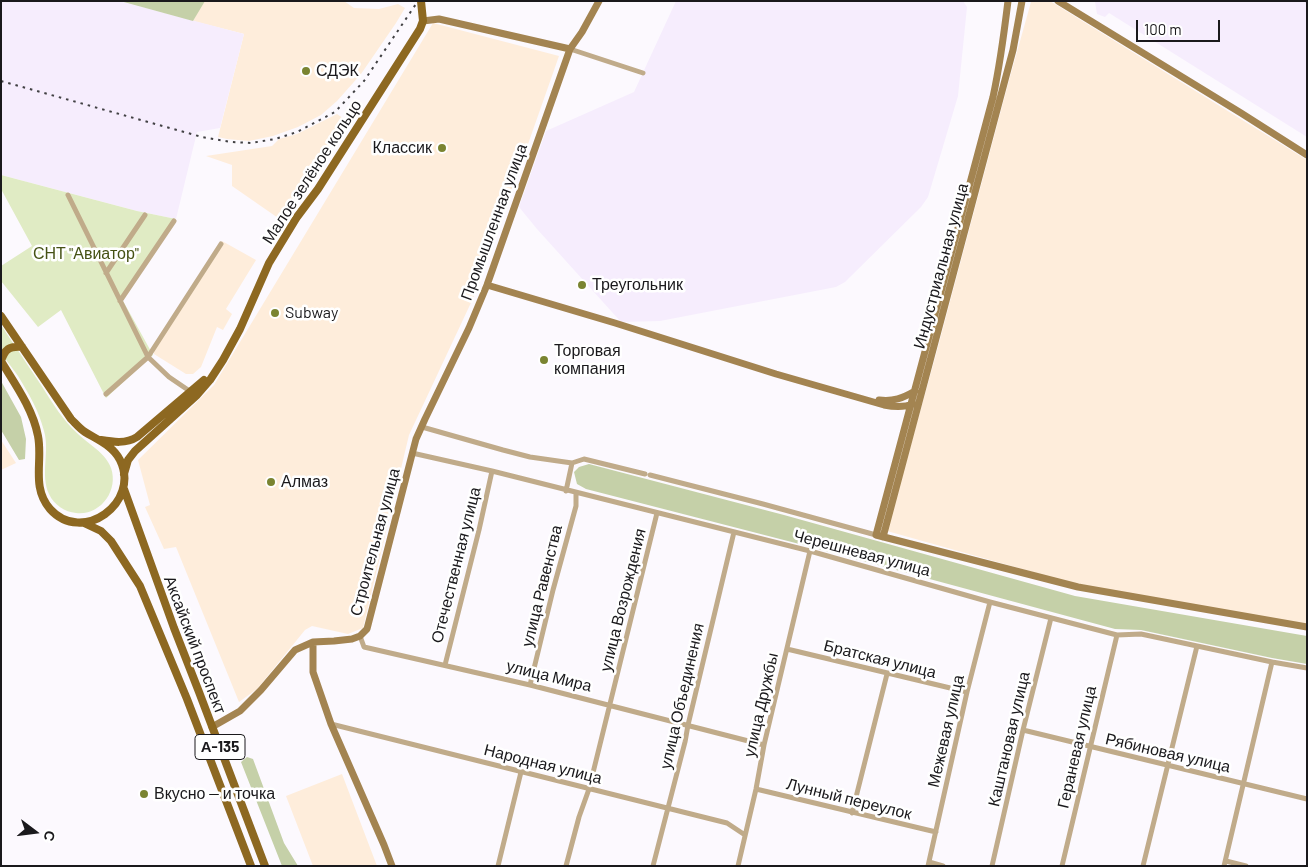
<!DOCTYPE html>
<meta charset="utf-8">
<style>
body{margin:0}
#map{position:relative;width:1308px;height:867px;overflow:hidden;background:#fcf9fe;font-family:Barlow,sans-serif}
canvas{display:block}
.frame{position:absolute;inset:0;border:2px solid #1a191c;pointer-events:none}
.north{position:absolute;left:10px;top:807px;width:50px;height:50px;-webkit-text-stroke:4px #fff;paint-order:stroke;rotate:105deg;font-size:14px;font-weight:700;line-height:20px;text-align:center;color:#1a191c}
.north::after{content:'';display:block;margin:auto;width:18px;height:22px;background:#1a191c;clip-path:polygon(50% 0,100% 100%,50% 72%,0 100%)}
.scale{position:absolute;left:1136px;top:20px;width:84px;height:22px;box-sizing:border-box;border:2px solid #1a191c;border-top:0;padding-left:6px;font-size:15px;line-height:18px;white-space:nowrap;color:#1a191c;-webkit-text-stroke:4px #fff;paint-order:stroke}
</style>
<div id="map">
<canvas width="1308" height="867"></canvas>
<div class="frame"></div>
<div class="north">С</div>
<div class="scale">100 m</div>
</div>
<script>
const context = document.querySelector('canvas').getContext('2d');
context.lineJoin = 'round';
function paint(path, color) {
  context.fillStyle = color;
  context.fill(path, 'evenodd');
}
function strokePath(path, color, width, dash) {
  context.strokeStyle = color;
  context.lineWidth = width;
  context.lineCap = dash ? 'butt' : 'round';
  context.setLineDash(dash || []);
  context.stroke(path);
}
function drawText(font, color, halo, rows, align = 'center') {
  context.font = font + ' Barlow,sans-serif';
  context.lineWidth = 5;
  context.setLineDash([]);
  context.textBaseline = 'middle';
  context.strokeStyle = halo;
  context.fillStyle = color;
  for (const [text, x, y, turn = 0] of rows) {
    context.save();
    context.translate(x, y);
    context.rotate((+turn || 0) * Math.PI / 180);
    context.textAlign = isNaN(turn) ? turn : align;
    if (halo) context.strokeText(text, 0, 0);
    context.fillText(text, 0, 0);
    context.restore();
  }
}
paint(new Path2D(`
 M 203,1 L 344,1 L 354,8 L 379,9 L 398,4 L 405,8 L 396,23 L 361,74 L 337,101 L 321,115 L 298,127 L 273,136 L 249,141 L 227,139 L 218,137 L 244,34 L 193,21 Z
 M 1050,1 L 1307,160 L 1307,624 L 1123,593 L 1065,581 L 887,531 L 935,358 L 1008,84 L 1031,2 Z
 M 433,23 L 559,56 L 476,292 L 409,435 L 363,628 L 348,634 L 312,626 L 305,630 L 257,689 L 239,702 L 176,547 L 164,549 L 145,507 L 150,505 L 138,460 L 214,385 Z
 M 337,114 L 347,121 L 328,149 L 329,150 L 324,157 L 323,157 L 281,220 L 232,186 L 232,165 L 206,156 L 272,146 L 279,139 L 297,134 Z
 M 222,241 L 256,260 L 226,309 L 232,314 L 223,330 L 217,327 L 201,367 L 193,374 L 186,374 L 154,354 L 154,348 Z
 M 1,440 L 16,463 L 1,470 Z
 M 342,774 L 377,866 L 313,866 L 286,796 Z`), '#feeddb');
paint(new Path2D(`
 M 1,1 L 119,1 L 244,34 L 220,128 L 197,132 L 176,219 L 137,211 L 1,175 Z
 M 676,1 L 963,1 L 967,7 L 958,96 L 928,197 L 921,207 L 845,282 L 836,287 L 660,321 L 621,322 L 537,229 L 519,207 L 546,131 L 634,92 Z
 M 1094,1 L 1307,1 L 1307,137 L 1109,13 L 1105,17 L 1097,14 L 1095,2 Z`), '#f6edfd');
paint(new Path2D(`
 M 1,175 L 137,211 L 176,219 L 122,299 L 153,355 L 106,398 L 61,310 L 38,327 L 1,281 L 1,266 L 32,246 L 1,189 Z
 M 1,325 C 15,346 29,367 43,388 C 53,404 63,420 77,433 C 88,444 106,453 111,468 C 119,491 100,516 76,513 C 65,512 54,505 49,494 C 40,475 50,451 44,431 C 39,411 29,394 18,376 C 14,370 3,357 1,351 C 0,345 1,332 1,325 Z`), '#e0ebc4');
paint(new Path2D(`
 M 120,1 L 205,1 L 193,21 Z
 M 1,381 L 21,417 L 26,439 L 25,459 L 19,460 L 1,430 Z
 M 589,464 L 784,515 L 1075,596 L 1307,636 L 1307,664 L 1272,658 L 1141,630 L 1115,629 L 811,547 L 586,489 L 577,484 L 574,472 L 579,467 Z
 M 247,757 L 253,759 L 284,843 L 298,866 L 282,866 L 241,762 Z`), '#c5d0a8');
strokePath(new Path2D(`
 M 570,49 L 643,73
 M 68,195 L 148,357 L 169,377 L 191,392
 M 106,273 L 145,215
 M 120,301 L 174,221
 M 106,394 L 148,357 L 221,244
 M 422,427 L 503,450 L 530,457 L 572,463 L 584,459 L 645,474
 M 412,453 L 492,471 L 810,551 L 990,602 L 1117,635 L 1141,634 L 1272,662 L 1307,668
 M 650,475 L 763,504 L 876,535
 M 566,491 L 572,463
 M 360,636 L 364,647 L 530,685 L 764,745
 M 787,649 L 967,692
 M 445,665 L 479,530 L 492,471
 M 530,685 L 553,590 L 576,506 L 576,493
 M 331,724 L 727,823 L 745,835
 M 1023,730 L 1307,799
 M 756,789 L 936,832
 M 852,813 L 887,674
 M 1226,861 L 1246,866
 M 929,862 L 943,866
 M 498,866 L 521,772
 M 566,866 L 579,817 L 589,789 L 657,513
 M 653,866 L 685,742 L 688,725 L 734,532
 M 738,866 L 756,789 L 764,745 L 810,551
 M 928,866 L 967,692 L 990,602
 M 992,866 L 1023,730 L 1051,618
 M 1062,866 L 1117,635
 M 1143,866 L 1197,646
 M 1224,866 L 1272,662`), '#c0ab8a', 5);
strokePath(new Path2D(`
 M 1008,1 C 1004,34 1000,65 993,97 L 876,535 L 1078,587 L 1307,627
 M 1058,1 L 1241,113 L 1307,155
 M 423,21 L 439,19 L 570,49
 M 487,285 L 615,323 L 776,374 L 884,405 C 894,407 903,408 913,404
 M 879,400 C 893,402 903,398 915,391
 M 883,537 L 1013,50 L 1022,1
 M 313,642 L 313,672 L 331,724 L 384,845 L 392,866
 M 212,727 L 240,711 L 261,690 L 295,650 L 313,642 L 334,641 L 352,639 L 360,636 L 367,629 L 416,439 L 425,419 L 469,328 L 487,285 L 570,49 L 582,32 L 599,1`), '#a38451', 7);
strokePath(new Path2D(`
 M 1,316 L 71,419 C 76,424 80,429 85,432 C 98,440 113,446 120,460 C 141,503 82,545 50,509 C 31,487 43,461 38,436 C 33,409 15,384 1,361
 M 1,361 C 5,349 9,346 22,347
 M 101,440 C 113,442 126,444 137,437 L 204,380
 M 124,474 L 128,460 L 135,451 L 197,395 L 210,380 L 223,360 L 240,329 L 269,263 L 297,217 L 318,189 L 420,29 L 423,21 L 421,1
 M 124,489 L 174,628 L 199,692 L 265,866
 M 84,523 L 101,531 L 111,541 L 140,586 L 187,699 L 251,866`), '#8d6821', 8);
strokePath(new Path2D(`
 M 1306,1 L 1307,2
 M 1,81 L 202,137 L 231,142 L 251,143 L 275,139 L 297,132 L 335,112 L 364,81 L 418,1`), '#414043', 2, [2.5, 5]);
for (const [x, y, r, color] of [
 [306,71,5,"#7a8431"],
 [442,148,5,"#7a8431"],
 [582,285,5,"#7a8431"],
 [275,313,5,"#7a8431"],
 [544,360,5,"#7a8431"],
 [271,482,5,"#7a8431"],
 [144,794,5,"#7a8431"]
]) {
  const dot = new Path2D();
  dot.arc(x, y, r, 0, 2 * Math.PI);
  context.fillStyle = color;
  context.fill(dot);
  strokePath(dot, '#fff', 2);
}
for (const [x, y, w] of [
 [220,747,50]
]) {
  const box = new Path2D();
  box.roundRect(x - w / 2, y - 12.5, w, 25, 4);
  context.fillStyle = '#fff';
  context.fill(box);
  strokePath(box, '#1a191c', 1);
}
drawText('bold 15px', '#1a191c', null, [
 ["А-135",220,747]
]);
drawText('16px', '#1a191c', '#fff', [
 ["СДЭК",316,71],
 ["Классик",432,148,"right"],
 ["Треугольник",592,285],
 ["Subway",285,313],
 ["Торговая",554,351],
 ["компания",554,369],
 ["Алмаз",281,482],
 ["Вкусно — и точка",154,794]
], 'left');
drawText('16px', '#1a191c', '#fff', [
 ["Малое зелёное кольцо",312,172,-57],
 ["Промышленная улица",494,222,-70],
 ["Индустриальная улица",941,266,-75],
 ["Строительная улица",375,542,-75],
 ["Черешневая улица",862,553,15],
 ["Отечественная улица",456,565,-76],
 ["улица Равенства",542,586,-76],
 ["улица Возрождения",623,600,-76],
 ["Аксайский проспект",195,645,69],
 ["Братская улица",880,659,14],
 ["улица Мира",549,676,14],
 ["улица Объединения",682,696,-77],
 ["улица Дружбы",761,705,-77],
 ["Межевая улица",946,731,-77],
 ["Каштановая улица",1009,739,-77],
 ["Гераневая улица",1077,747,-77],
 ["Рябиновая улица",1168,753,13],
 ["Народная улица",543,764,14],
 ["Лунный переулок",849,799,14]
]);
drawText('16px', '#465215', '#fff', [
 ["СНТ \"Авиатор\"",86,254]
]);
</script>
